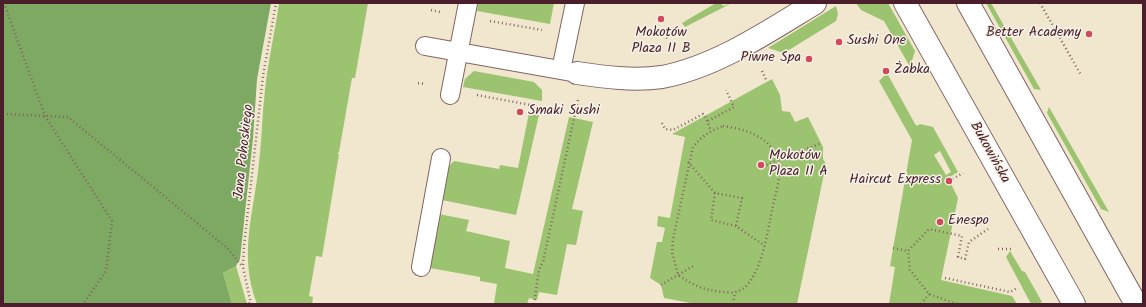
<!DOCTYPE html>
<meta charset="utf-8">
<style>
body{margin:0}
#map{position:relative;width:1146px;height:307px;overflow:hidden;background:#f0e7ce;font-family:Kalam,sans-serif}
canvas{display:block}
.frame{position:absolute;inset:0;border:4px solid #4a1f2b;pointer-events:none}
</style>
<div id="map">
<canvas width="1146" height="307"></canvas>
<div class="frame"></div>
</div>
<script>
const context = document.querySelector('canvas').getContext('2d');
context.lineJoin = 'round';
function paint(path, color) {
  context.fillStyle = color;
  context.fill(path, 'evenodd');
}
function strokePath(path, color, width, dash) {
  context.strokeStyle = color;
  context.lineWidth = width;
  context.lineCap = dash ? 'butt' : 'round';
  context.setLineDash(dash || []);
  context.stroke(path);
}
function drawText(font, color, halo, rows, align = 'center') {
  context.font = font + ' Kalam,sans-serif';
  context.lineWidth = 3;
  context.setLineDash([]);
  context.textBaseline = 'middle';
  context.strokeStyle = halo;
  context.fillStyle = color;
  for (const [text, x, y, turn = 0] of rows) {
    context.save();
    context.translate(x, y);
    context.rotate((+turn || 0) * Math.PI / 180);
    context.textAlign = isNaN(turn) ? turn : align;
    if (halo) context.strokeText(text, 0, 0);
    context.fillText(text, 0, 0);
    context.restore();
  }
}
paint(new Path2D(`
 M 279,3 L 368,3 L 355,78 L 352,78 L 339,152 L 337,154 L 339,154 L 322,257 L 316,256 L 309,296 L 313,297 L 312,304 L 257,304 C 238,254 254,213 259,163 C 262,139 262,114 265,90 C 268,61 275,32 279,3 Z
 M 478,3 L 554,3 L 550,24 L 477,11 Z
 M 716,3 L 721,3 L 723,6 L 732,3 L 685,27 L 682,23 Z
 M 856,3 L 888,3 L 915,51 L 910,67 L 884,21 L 861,10 Z
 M 986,3 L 991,3 L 1041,90 L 1034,89 Z
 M 836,6 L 838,14 L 836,21 L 784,53 L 768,48 Z
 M 474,71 L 534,82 L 542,90 L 542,101 L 463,87 L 465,79 Z
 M 887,73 L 915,124 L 917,126 L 920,124 L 933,127 L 958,172 L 948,178 L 958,198 L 941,280 L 1012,296 L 1017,304 L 889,304 L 895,267 L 890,266 L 912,140 L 879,81 ZM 940,151 L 951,172 L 946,175 L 934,155 Z
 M 772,79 L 780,95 L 782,111 L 790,112 L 795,122 L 808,117 L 823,147 L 823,159 L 826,164 L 797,304 L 696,304 L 664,298 L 661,285 L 650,278 L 657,242 L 662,242 L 665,228 L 657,226 L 658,216 L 670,218 L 685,137 L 672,134 Z
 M 1049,107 L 1109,212 L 1101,209 L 1047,113 Z
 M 529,113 L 539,115 L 516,215 L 442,200 L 448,167 L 454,161 L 499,169 L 500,165 L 518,168 Z
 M 569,117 L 593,122 L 572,209 L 583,211 L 576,245 L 567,244 L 557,295 L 539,292 L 537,300 L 529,298 L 527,304 L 494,304 L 497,284 L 480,281 L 480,277 L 430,268 L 439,214 L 469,220 L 466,231 L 510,241 L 505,268 L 533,274 Z
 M 1010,251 L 1022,271 L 1025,272 L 1042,302 L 1038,304 L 1031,304 L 1006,257 Z
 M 236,266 L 247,304 L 232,304 L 223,273 Z`), '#9cc36f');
paint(new Path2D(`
 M 3,3 L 271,3 L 257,79 L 253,138 L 240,259 L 236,266 L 223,273 L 232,304 L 3,304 Z`), '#7da962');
const lane = new Path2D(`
 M 425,46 L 577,73
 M 561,70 L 575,3
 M 450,95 L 468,3
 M 421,267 L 441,158`);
const street = new Path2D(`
 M 577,73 C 604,77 634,81 662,77 C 716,67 769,31 815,3`);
const secondary = new Path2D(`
 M 905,3 L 1074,304
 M 968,3 L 1136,304`);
strokePath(lane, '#846564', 20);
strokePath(street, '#846564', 24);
strokePath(secondary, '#846564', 24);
strokePath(new Path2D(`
 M 4,3 L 45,116 L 112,221 L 106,271 L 83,304
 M 1040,3 L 1081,75
 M 431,10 L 440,12
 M 490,21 L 542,30
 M 665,34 L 668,41
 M 659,49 L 662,42
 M 762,71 L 767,82
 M 418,83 L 425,84
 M 477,95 L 541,107
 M 3,114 L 68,117 L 226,247 L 243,267
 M 708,121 L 734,107 L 726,90
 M 662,123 L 665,129 L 673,130 L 703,114 L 705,116 L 711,131
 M 723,126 C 745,129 769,136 778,159 C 783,171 775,196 772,210 C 768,230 760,288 735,292 C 731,293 726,292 722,292 C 703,290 693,285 678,275 L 672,252 L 673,239 L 693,147 C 702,136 710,131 723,126 Z
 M 688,162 L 715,193 L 742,198 L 736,226 L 765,246
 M 763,167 C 781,157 802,152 821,143
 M 949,181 L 963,173
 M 715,193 L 711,220 L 736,226
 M 893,248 L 908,251
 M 998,249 L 1011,249
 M 945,278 L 1010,292 L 1017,288
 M 661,285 L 695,265
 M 245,304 L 250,303
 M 251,304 L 243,267 L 244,246 L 263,76 L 276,3
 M 534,304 L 539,270 L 543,262 L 578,100
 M 733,304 L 735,292
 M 921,304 L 929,294
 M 957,304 L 929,294 L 910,270 L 908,251 L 929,229 L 962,236 L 958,257 L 965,259 L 969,242 L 988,229`), '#846564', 2.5, [1, 3]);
strokePath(lane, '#fff', 18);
strokePath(street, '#fff', 22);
strokePath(secondary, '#fff', 22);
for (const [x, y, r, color] of [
 [661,19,4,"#d1495b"],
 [1089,34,4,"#d1495b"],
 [839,42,4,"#d1495b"],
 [809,59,4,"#d1495b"],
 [886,71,4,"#d1495b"],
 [520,112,4,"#d1495b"],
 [761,165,4,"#d1495b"],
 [949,181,4,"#d1495b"],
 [940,222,4,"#d1495b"]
]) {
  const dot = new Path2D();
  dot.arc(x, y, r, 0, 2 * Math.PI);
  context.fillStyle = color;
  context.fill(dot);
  strokePath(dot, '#f7f3e8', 1.5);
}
drawText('14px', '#4a1f2b', '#f7f3e8', [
 ["Mokotów",661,34,"center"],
 ["Plaza II B",661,50,"center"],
 ["Better Academy",1081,34,"right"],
 ["Sushi One",847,42],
 ["Piwne Spa",801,59,"right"],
 ["Żabka",894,71],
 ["Smaki Sushi",528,112],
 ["Mokotów",769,157],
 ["Plaza II A",769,173],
 ["Haircut Express",941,181,"right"],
 ["Enespo",948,222]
], 'left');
drawText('14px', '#4a1f2b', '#f7f3e8', [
 ["Jana Pohoskiego",245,152,-84],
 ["Bukowińska",989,153,61]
]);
</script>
